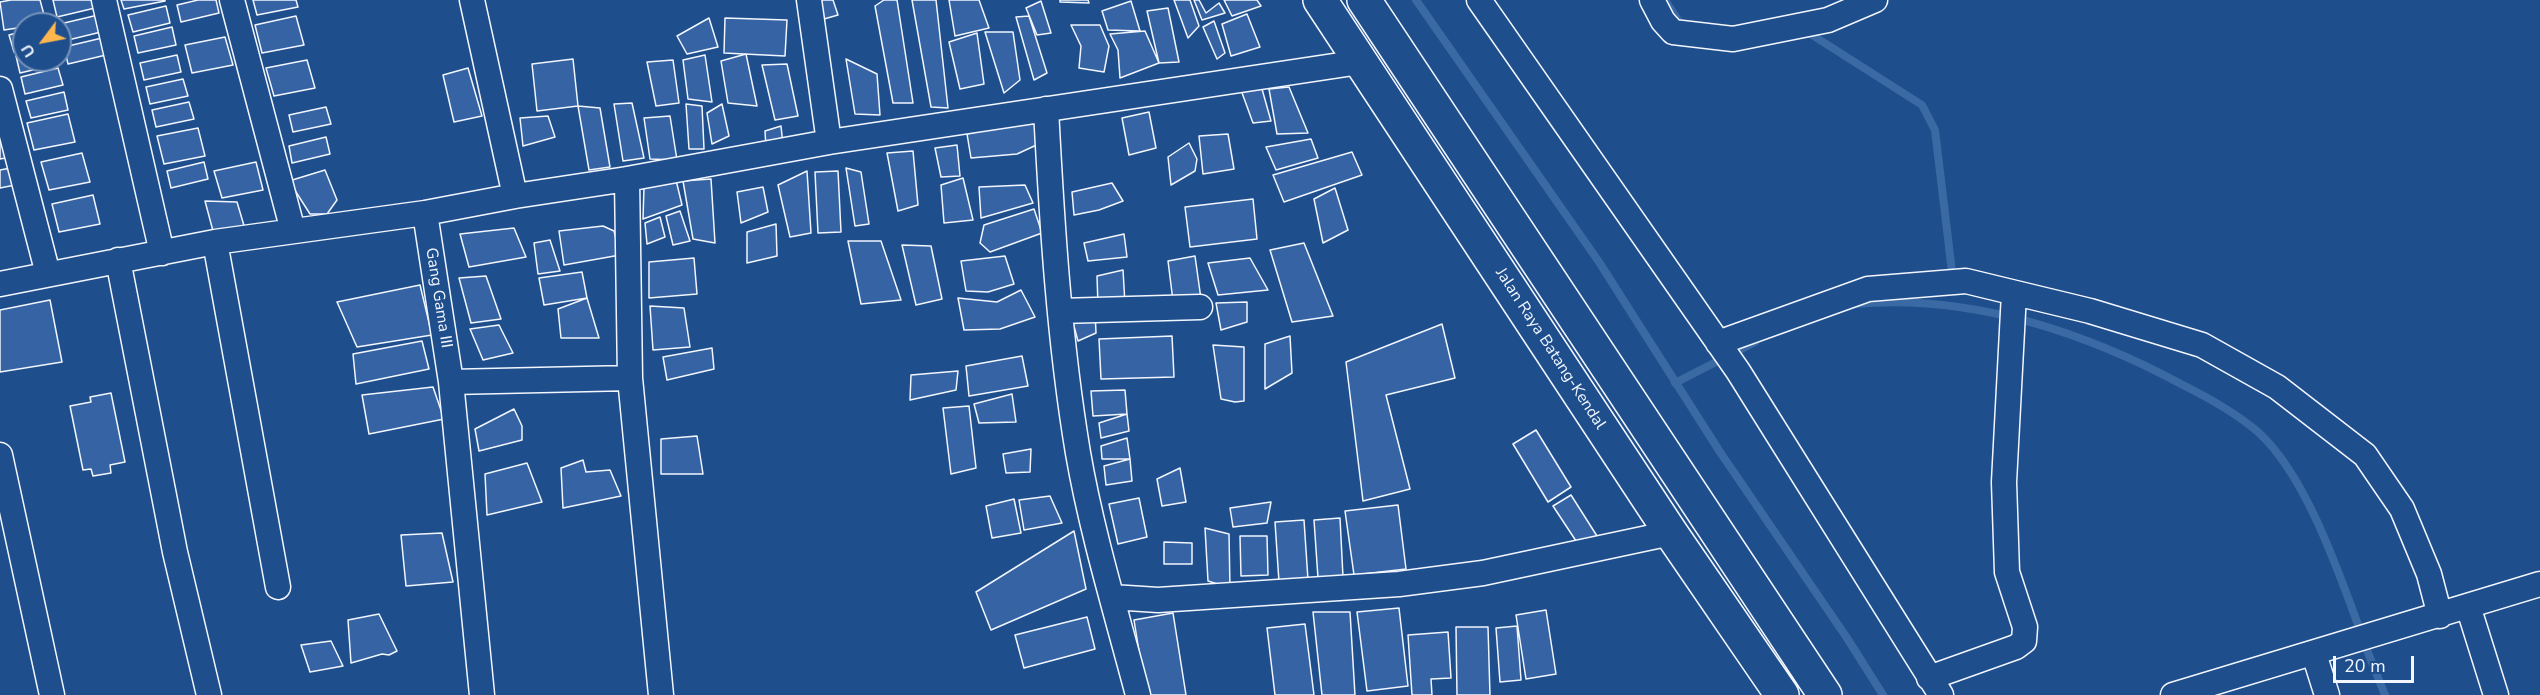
<!DOCTYPE html>
<style>
body{margin:0}
#map{position:relative;width:2540px;height:695px;overflow:hidden;background:#1f4e8c;font-family:"Nunito Sans",sans-serif}
canvas{display:block}
.north{position:absolute;left:12px;top:12px;width:60px;height:60px;box-sizing:border-box;background:#1f4e8c;border:2px solid #7391ba;border-radius:50%;rotate:238deg;font-size:16px;font-weight:700;line-height:24px;text-align:center;color:#f2f6ff}
.north::after{content:'';display:block;margin:auto;width:21px;height:27px;background:#ffb74d;clip-path:polygon(50% 0,100% 100%,50% 72%,0 100%)}
.scale{position:absolute;left:2333px;top:656px;width:81px;height:27px;box-sizing:border-box;border:3px solid #f2f6ff;border-top:0;padding-left:8px;font-size:18px;line-height:21px;white-space:nowrap;color:#f2f6ff;-webkit-text-stroke:4px #1f4e8c;paint-order:stroke}
</style>
<div id="map">
<canvas width="2540" height="695"></canvas>
<div class="north">U</div>
<div class="scale">20 m</div>
</div>
<script>
const context = document.querySelector('canvas').getContext('2d');
context.lineJoin = 'round';
function strokePath(path, color, width, dash) {
  context.strokeStyle = color;
  context.lineWidth = width;
  context.lineCap = dash ? 'butt' : 'round';
  context.setLineDash(dash || []);
  context.stroke(path);
}
function paint(path, color) {
  context.fillStyle = color;
  context.fill(path, 'evenodd');
}
function drawText(font, color, halo, rows, align = 'center') {
  context.font = font + ' "Nunito Sans",sans-serif';
  context.lineWidth = 4.5;
  context.setLineDash([]);
  context.textBaseline = 'middle';
  context.strokeStyle = halo;
  context.fillStyle = color;
  for (const [text, x, y, turn = 0] of rows) {
    context.save();
    context.translate(x, y);
    context.rotate((+turn || 0) * Math.PI / 180);
    context.textAlign = isNaN(turn) ? turn : align;
    if (halo) context.strokeText(text, 0, 0);
    context.fillText(text, 0, 0);
    context.restore();
  }
}
strokePath(new Path2D(`
 M 1416,0 L 1599,262 L 1720,452 L 1847,638 L 1883,695
 M 1665,0 L 1681,25
 M 1804,33 L 1809,33 L 1922,105 L 1935,130 L 1952,272
 M 1854,304 C 1969,294 2080,330 2181,384 C 2207,397 2236,413 2258,432 C 2306,475 2339,573 2361,633
 M 1675,383 L 1755,342
 M 2367,650 L 2385,695`), '#3b69a3', 8);
const building = new Path2D(`
 M 11,0 L 40,0 L 46,22 L 24,24 L 24,27 L 4,30 L 0,2 Z
 M 53,0 L 93,0 L 95,8 L 57,17 Z
 M 121,0 L 165,0 L 165,1 L 124,9 Z
 M 198,0 L 216,0 L 219,13 L 181,22 L 177,5 Z
 M 253,0 L 296,0 L 298,7 L 257,15 Z
 M 814,0 L 833,0 L 838,15 L 817,21 Z
 M 884,0 L 897,0 L 913,103 L 893,103 L 875,6 Z
 M 912,0 L 936,0 L 948,108 L 931,107 Z
 M 949,0 L 979,0 L 989,28 L 955,36 Z
 M 1060,0 L 1088,0 L 1089,3 L 1060,2 Z
 M 1174,0 L 1190,0 L 1199,26 L 1188,38 Z
 M 1194,0 L 1199,0 L 1206,13 L 1219,3 L 1225,13 L 1202,20 Z
 M 1224,0 L 1257,0 L 1261,6 L 1232,16 Z
 M 1041,1 L 1051,33 L 1037,35 L 1026,8 Z
 M 1131,1 L 1140,31 L 1108,30 L 1102,11 Z
 M 166,6 L 170,23 L 133,32 L 128,15 Z
 M 1168,8 L 1179,62 L 1159,63 L 1147,11 Z
 M 1247,14 L 1260,47 L 1231,56 L 1222,24 Z
 M 98,15 L 101,32 L 64,41 L 60,24 Z
 M 296,16 L 304,45 L 262,53 L 255,25 Z
 M 1029,16 L 1047,73 L 1034,80 L 1016,17 Z
 M 709,18 L 718,47 L 687,54 L 677,36 Z
 M 725,18 L 787,20 L 785,56 L 724,53 Z
 M 1214,21 L 1225,53 L 1217,59 L 1203,27 Z
 M 1071,25 L 1100,25 L 1109,46 L 1104,72 L 1079,68 L 1081,46 Z
 M 172,27 L 176,45 L 138,53 L 134,36 Z
 M 24,31 L 24,50 L 14,52 L 9,35 Z
 M 1145,31 L 1159,63 L 1120,78 L 1118,50 L 1110,34 Z
 M 985,32 L 1013,32 L 1020,80 L 1004,93 Z
 M 977,33 L 984,84 L 960,89 L 949,42 Z
 M 225,37 L 233,65 L 192,73 L 185,45 Z
 M 102,38 L 106,55 L 68,64 L 64,47 Z
 M 24,54 L 24,60 L 57,60 L 58,64 L 20,73 L 16,56 Z
 M 746,54 L 757,106 L 728,103 L 721,61 Z
 M 177,55 L 181,72 L 144,80 L 140,63 Z
 M 705,55 L 712,102 L 688,99 L 683,60 Z
 M 573,59 L 578,106 L 537,111 L 532,64 Z
 M 846,59 L 877,74 L 880,115 L 855,114 Z
 M 307,60 L 315,88 L 274,96 L 266,68 Z
 M 673,60 L 679,103 L 656,106 L 647,62 Z
 M 787,64 L 798,116 L 775,120 L 762,65 Z
 M 58,68 L 63,85 L 25,94 L 21,77 Z
 M 468,68 L 482,116 L 454,122 L 443,75 Z
 M 183,79 L 188,96 L 150,104 L 146,87 Z
 M 1289,87 L 1308,133 L 1277,134 L 1269,89 Z
 M 1262,89 L 1271,121 L 1253,123 L 1241,90 Z
 M 64,92 L 68,110 L 31,118 L 26,101 Z
 M 189,102 L 194,119 L 156,127 L 152,110 Z
 M 632,103 L 644,158 L 623,161 L 614,104 Z
 M 686,104 L 702,106 L 704,149 L 689,149 Z
 M 722,104 L 729,136 L 712,144 L 707,113 Z
 M 578,106 L 600,108 L 610,167 L 589,170 Z
 M 326,107 L 331,124 L 293,132 L 289,115 Z
 M 1149,112 L 1156,148 L 1129,155 L 1122,118 Z
 M 68,114 L 75,142 L 34,150 L 27,123 Z
 M 548,116 L 555,137 L 523,146 L 520,118 Z
 M 670,116 L 677,160 L 650,159 L 644,118 Z
 M 1032,120 L 1043,142 L 1017,154 L 971,158 L 967,134 Z
 M 781,126 L 783,145 L 766,148 L 765,131 Z
 M 198,128 L 205,156 L 164,164 L 157,136 Z
 M 0,129 L 11,157 L 0,159 Z
 M 1228,134 L 1234,169 L 1203,174 L 1199,136 Z
 M 326,137 L 330,154 L 292,163 L 289,146 Z
 M 1311,139 L 1318,158 L 1276,170 L 1266,147 Z
 M 1189,143 L 1197,159 L 1195,171 L 1171,185 L 1168,157 Z
 M 957,145 L 960,176 L 941,177 L 935,148 Z
 M 913,151 L 918,205 L 898,211 L 887,153 Z
 M 1352,152 L 1362,175 L 1284,202 L 1273,175 Z
 M 82,153 L 90,182 L 49,190 L 41,162 Z
 M 204,162 L 208,179 L 171,188 L 167,171 Z
 M 256,162 L 263,190 L 222,198 L 214,171 Z
 M 16,167 L 20,184 L 0,188 L 0,170 Z
 M 846,168 L 861,172 L 869,224 L 855,226 Z
 M 325,170 L 337,200 L 327,214 L 310,214 L 289,181 Z
 M 807,171 L 811,233 L 790,237 L 778,185 Z
 M 838,171 L 841,232 L 818,233 L 815,172 Z
 M 963,178 L 973,220 L 944,223 L 941,185 Z
 M 711,179 L 715,243 L 693,239 L 683,181 Z
 M 676,180 L 682,205 L 643,219 L 644,187 Z
 M 1112,183 L 1123,201 L 1099,210 L 1074,215 L 1072,192 Z
 M 1025,185 L 1033,203 L 981,218 L 979,187 Z
 M 763,187 L 768,212 L 741,223 L 737,192 Z
 M 1335,188 L 1348,230 L 1323,243 L 1314,199 Z
 M 93,195 L 100,224 L 59,232 L 52,204 Z
 M 1253,199 L 1257,239 L 1190,247 L 1185,207 Z
 M 205,201 L 237,202 L 245,229 L 213,231 Z
 M 1034,209 L 1042,233 L 990,252 L 980,243 L 984,225 Z
 M 680,211 L 690,241 L 673,245 L 666,216 Z
 M 660,217 L 665,237 L 647,244 L 645,223 Z
 M 776,224 L 777,256 L 747,263 L 747,232 Z
 M 603,226 L 614,231 L 620,255 L 564,265 L 559,231 Z
 M 514,228 L 526,257 L 469,267 L 460,234 Z
 M 1124,234 L 1127,257 L 1088,261 L 1084,243 Z
 M 550,240 L 560,271 L 538,274 L 534,243 Z
 M 848,241 L 881,241 L 901,300 L 861,304 Z
 M 1304,243 L 1333,316 L 1292,322 L 1270,250 Z
 M 902,245 L 931,246 L 942,299 L 916,305 Z
 M 1005,256 L 1014,284 L 988,292 L 966,291 L 961,261 Z
 M 1195,256 L 1201,299 L 1173,301 L 1168,261 Z
 M 694,258 L 697,294 L 649,298 L 649,262 Z
 M 1250,258 L 1268,290 L 1218,295 L 1208,263 Z
 M 1123,270 L 1125,304 L 1098,306 L 1097,276 Z
 M 582,272 L 587,298 L 544,305 L 539,278 Z
 M 486,276 L 501,319 L 471,323 L 459,278 Z
 M 420,285 L 432,335 L 357,347 L 337,302 Z
 M 1021,290 L 1035,317 L 1000,329 L 964,330 L 958,298 L 997,302 Z
 M 587,298 L 599,338 L 561,338 L 558,309 Z
 M 50,300 L 62,362 L 0,372 L 0,310 Z
 M 1247,302 L 1247,322 L 1221,330 L 1216,303 Z
 M 650,306 L 684,308 L 690,347 L 653,350 Z
 M 1095,311 L 1096,333 L 1078,341 L 1072,319 Z
 M 1442,324 L 1455,378 L 1386,395 L 1410,489 L 1363,501 L 1346,362 Z
 M 499,325 L 513,353 L 483,360 L 470,329 Z
 M 1172,336 L 1174,377 L 1101,379 L 1099,339 Z
 M 1290,336 L 1292,373 L 1265,389 L 1265,344 Z
 M 422,341 L 429,369 L 356,384 L 353,354 Z
 M 1213,345 L 1244,347 L 1244,401 L 1235,402 L 1221,399 Z
 M 712,348 L 714,369 L 667,380 L 663,357 Z
 M 1022,356 L 1028,386 L 969,396 L 966,366 Z
 M 958,371 L 956,390 L 910,400 L 911,375 Z
 M 433,387 L 444,419 L 369,434 L 362,395 Z
 M 1125,390 L 1127,414 L 1093,416 L 1091,391 Z
 M 111,393 L 125,462 L 110,465 L 111,473 L 93,476 L 91,469 L 83,470 L 70,406 L 91,402 L 90,397 Z
 M 1012,394 L 1016,422 L 979,423 L 974,404 Z
 M 969,406 L 976,468 L 951,474 L 943,408 Z
 M 514,409 L 522,426 L 522,440 L 479,451 L 475,429 Z
 M 1127,414 L 1129,431 L 1101,438 L 1099,423 Z
 M 1536,430 L 1571,487 L 1548,502 L 1513,444 Z
 M 697,436 L 703,474 L 661,474 L 661,439 Z
 M 1127,438 L 1130,459 L 1102,459 L 1101,446 Z
 M 1031,449 L 1030,472 L 1006,473 L 1003,454 Z
 M 1130,459 L 1132,481 L 1106,485 L 1104,466 Z
 M 583,460 L 586,472 L 610,470 L 621,496 L 563,508 L 561,468 Z
 M 527,463 L 542,502 L 487,515 L 485,474 Z
 M 1180,468 L 1186,502 L 1162,506 L 1157,479 Z
 M 1571,495 L 1597,536 L 1580,547 L 1553,506 Z
 M 1050,496 L 1062,523 L 1024,530 L 1019,500 Z
 M 1139,498 L 1147,537 L 1118,544 L 1109,504 Z
 M 1014,499 L 1021,533 L 992,538 L 986,506 Z
 M 1271,502 L 1267,523 L 1233,527 L 1230,508 Z
 M 1398,505 L 1406,569 L 1354,575 L 1345,511 Z
 M 1340,518 L 1343,577 L 1318,578 L 1314,520 Z
 M 1304,520 L 1308,580 L 1279,582 L 1275,522 Z
 M 1205,528 L 1229,534 L 1230,588 L 1208,581 Z
 M 1074,531 L 1086,589 L 991,630 L 976,592 Z
 M 442,533 L 453,582 L 406,586 L 401,535 Z
 M 1240,536 L 1267,536 L 1268,575 L 1241,576 Z
 M 1164,542 L 1192,543 L 1192,564 L 1164,564 Z
 M 1399,608 L 1408,686 L 1367,691 L 1357,612 Z
 M 1546,610 L 1556,674 L 1526,679 L 1516,615 Z
 M 1313,612 L 1350,612 L 1355,695 L 1322,695 Z
 M 1173,613 L 1186,695 L 1146,695 L 1134,620 Z
 M 379,614 L 397,651 L 389,655 L 382,654 L 351,663 L 348,620 Z
 M 1087,617 L 1095,649 L 1024,668 L 1015,635 Z
 M 1305,624 L 1314,695 L 1275,695 L 1267,628 Z
 M 1517,626 L 1521,680 L 1500,682 L 1496,628 Z
 M 1456,627 L 1488,627 L 1490,695 L 1457,695 Z
 M 1448,632 L 1451,678 L 1431,679 L 1432,695 L 1412,695 L 1408,635 Z
 M 331,641 L 343,666 L 310,672 L 301,645 Z`);
paint(building, '#3563a3');
strokePath(building, '#f2f6ff', 1.5);
const street = new Path2D(`
 M 104,0 L 162,253
 M 232,0 L 293,231
 M 472,0 L 515,196
 M 809,0 L 829,142
 M 1479,0 L 1738,371 L 1941,695
 M 1652,0 L 1663,21 L 1673,32 L 1733,39 L 1828,20 L 1875,0
 M 0,89 L 48,274
 M 1046,109 C 1052,224 1059,339 1078,453 C 1092,534 1117,615 1138,695
 M 425,213 L 451,382 L 482,695
 M 215,242 L 278,587
 M 118,260 L 175,552 L 209,695
 M 0,284 L 215,242 L 425,213 L 515,196 L 627,179 L 829,142 L 1360,62
 M 1060,311 L 1200,307
 M 1718,343 L 1868,289 L 1966,281 L 2090,311 L 2202,345 L 2277,387 L 2365,455 L 2402,509 L 2429,574 L 2440,616
 M 630,378 L 661,695
 M 451,382 L 630,378 L 627,179
 M 0,455 L 52,695
 M 1112,597 L 1158,600 L 1399,584 L 1483,573 L 1671,533
 M 2468,606 L 2496,695
 M 2314,654 L 2327,695
 M 1929,678 L 2016,647 L 2024,641 L 2025,627 L 2007,572 L 2004,482 L 2014,293
 M 2173,695 L 2540,584`);
const highway = new Path2D(`
 M 1320,0 L 1671,533 L 1782,695
 M 1364,0 L 1825,695`);
strokePath(street, '#f2f6ff', 27);
strokePath(highway, '#f2f6ff', 36);
strokePath(street, '#1f4e8c', 24);
strokePath(highway, '#1f4e8c', 33);
drawText('16px', '#f2f6ff', '#1f4e8c', [
 ["Gang Gama III",438,298,81],
 ["Jalan Raya Batang-Kendal",1550,349,57]
]);
</script>
